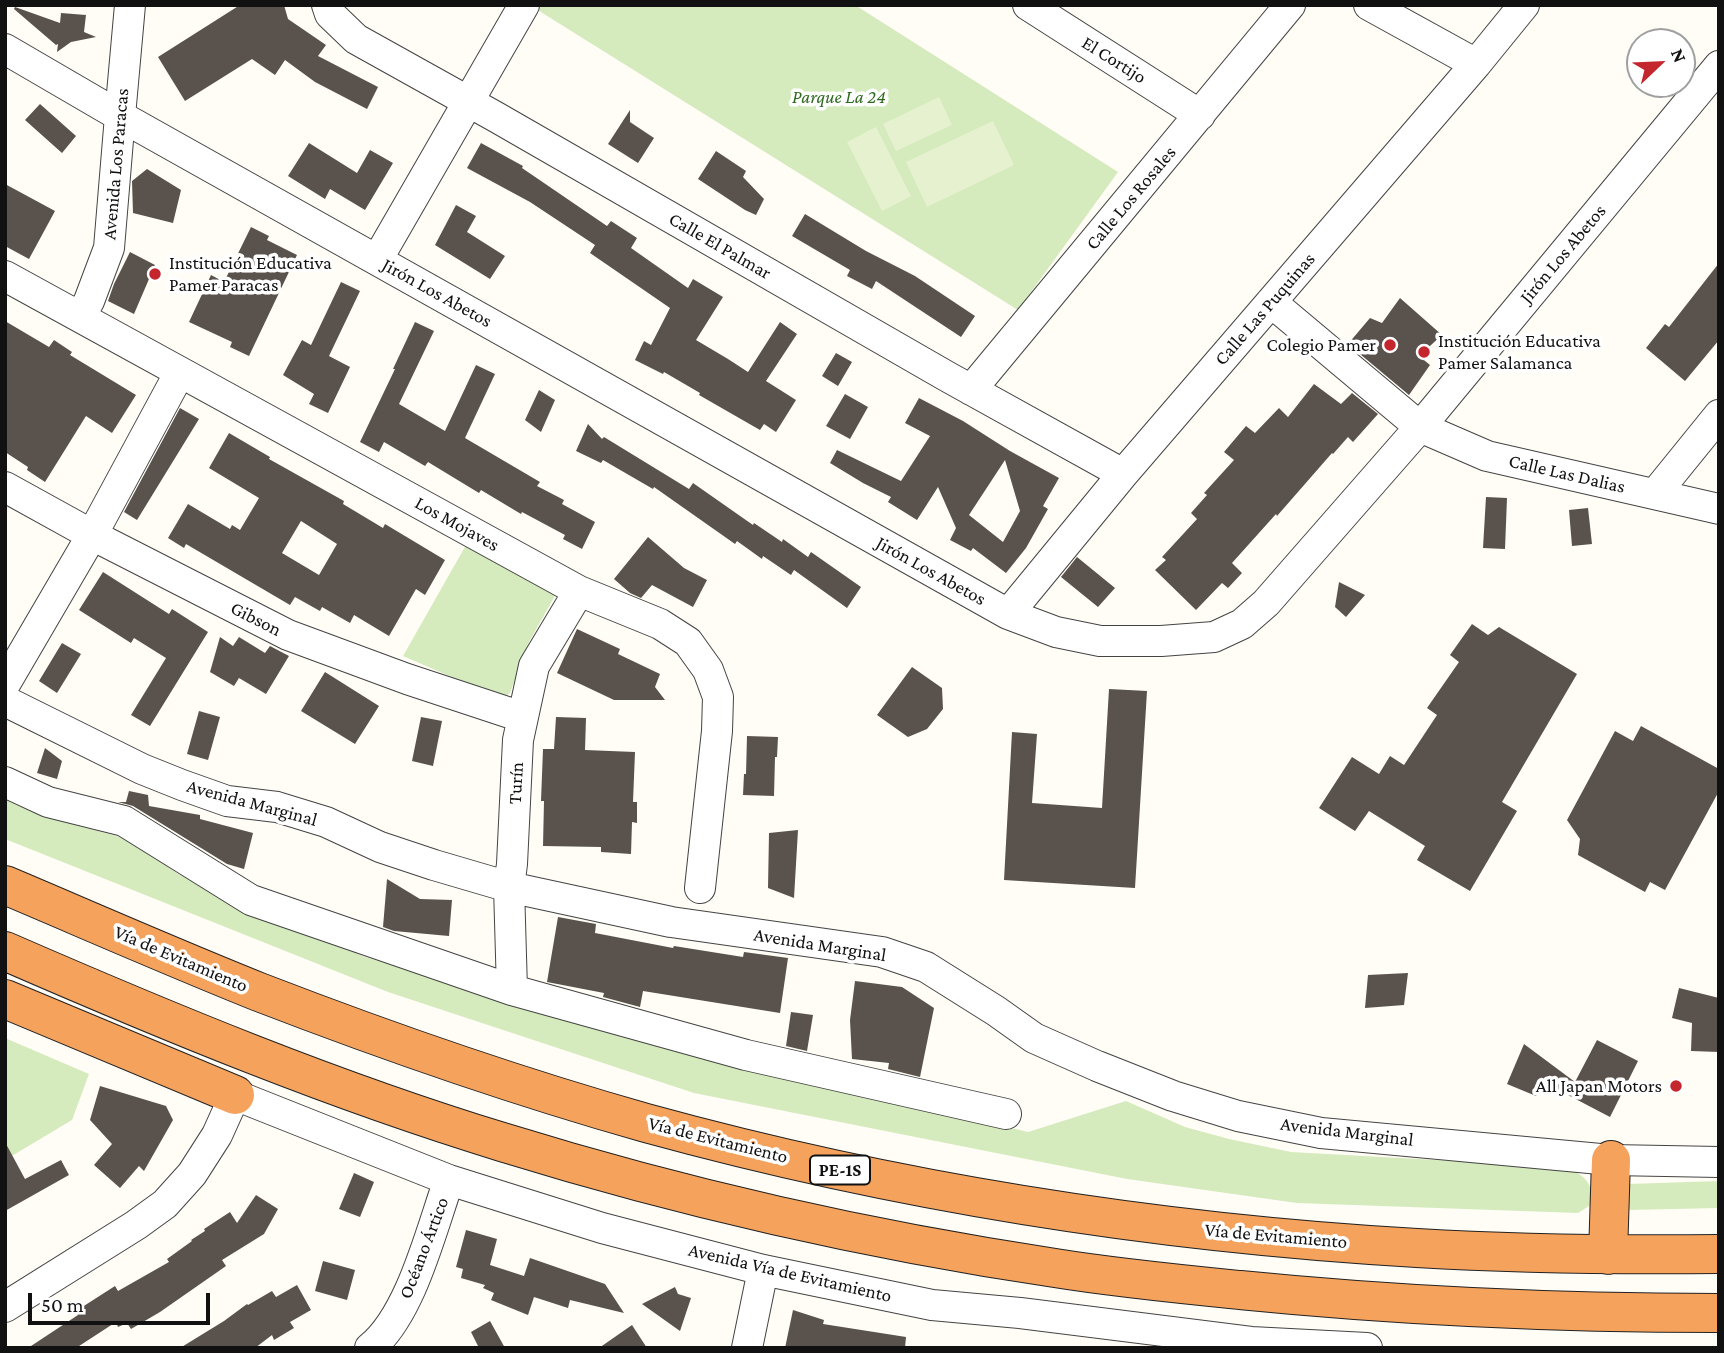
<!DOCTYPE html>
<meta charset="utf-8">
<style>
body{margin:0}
#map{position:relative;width:1724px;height:1353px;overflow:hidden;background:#fffdf5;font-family:"Crimson Pro",serif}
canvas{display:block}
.frame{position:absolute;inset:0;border:7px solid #111;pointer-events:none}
.north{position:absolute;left:1626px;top:28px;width:70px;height:70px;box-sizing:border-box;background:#fff;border:2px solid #a0a0a0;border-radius:50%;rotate:67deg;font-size:19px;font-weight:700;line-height:28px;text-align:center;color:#111}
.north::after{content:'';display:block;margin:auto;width:24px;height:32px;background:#c4262e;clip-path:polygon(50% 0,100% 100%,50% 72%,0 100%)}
.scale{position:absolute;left:28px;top:1293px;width:182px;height:32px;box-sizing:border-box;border:4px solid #111;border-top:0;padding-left:9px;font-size:21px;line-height:24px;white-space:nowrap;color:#111;-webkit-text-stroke:5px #fff;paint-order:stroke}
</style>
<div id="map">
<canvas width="1724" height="1353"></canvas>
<div class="frame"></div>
<div class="north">N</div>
<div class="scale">50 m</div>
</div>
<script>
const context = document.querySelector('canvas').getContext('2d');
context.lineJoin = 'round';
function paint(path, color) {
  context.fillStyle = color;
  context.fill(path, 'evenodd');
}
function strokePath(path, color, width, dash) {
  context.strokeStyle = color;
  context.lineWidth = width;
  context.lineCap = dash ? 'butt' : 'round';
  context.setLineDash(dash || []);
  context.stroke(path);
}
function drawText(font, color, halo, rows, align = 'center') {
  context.font = font + ' "Crimson Pro",serif';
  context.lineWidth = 7;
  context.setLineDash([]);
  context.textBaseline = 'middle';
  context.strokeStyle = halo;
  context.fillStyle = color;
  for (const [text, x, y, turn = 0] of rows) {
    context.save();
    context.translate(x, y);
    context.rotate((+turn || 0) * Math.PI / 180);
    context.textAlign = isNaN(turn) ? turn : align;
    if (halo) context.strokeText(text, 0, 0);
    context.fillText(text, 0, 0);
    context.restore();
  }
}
paint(new Path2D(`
 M 538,5 L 855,5 L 1118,172 L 1018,310 L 536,9 Z
 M 470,538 L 557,592 L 529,642 L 510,693 L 502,699 L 403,656 Z
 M 5,799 L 76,825 L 131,840 L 178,874 L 365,957 L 690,1049 L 1028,1132 L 1126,1101 L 1185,1127 L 1229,1139 L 1291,1152 L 1564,1167 C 1583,1174 1594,1182 1592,1204 L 1578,1213 L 1297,1203 L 1127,1179 L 694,1093 L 388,992 L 5,839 Z
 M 5,1038 L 89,1074 L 72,1120 L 5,1160 Z
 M 1719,1181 L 1719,1208 L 1627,1210 L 1629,1184 Z`), '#d5ebbd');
paint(new Path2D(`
 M 939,97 L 952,125 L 896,151 L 883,124 Z
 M 993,121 L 1014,165 L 927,207 L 906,162 Z
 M 876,127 L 911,196 L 882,211 L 847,142 Z`), '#e6f2cf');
paint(new Path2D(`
 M 240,5 L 284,5 L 288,19 L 326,45 L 318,56 L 378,87 L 367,109 L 315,82 L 285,60 L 275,75 L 252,59 L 185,101 L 158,57 Z
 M 15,7 L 60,23 L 61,13 L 86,15 L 84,32 L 96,37 L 71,42 L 57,52 L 58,44 L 56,45 L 14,9 Z
 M 40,104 L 76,136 L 62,153 L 25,120 Z
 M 630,110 L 630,122 L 654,138 L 638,163 L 608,144 Z
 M 309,143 L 357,173 L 370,150 L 393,163 L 365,210 L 330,189 L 325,199 L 288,176 Z
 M 481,143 L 523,166 L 522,168 L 607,226 L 611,221 L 637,238 L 631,248 L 688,288 L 693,279 L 723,297 L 696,340 L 728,359 L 748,372 L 780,322 L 797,334 L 766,381 L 796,400 L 776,432 L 764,424 L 760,430 L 699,395 L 700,393 L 664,372 L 663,374 L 635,360 L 644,341 L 651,345 L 670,308 L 590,253 L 595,245 L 530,202 L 467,168 Z
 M 716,151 L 746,171 L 743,177 L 764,199 L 756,215 L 745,210 L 698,179 Z
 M 147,169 L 181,190 L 173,223 L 133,213 L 132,181 Z
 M 5,184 L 55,211 L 29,259 L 5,246 Z
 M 456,205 L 476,216 L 467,232 L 505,256 L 490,279 L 435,245 Z
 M 805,214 L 866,251 L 915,276 L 975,316 L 961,337 L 876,281 L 872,289 L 847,276 L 850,270 L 792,236 Z
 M 251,227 L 269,236 L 267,240 L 297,255 L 249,356 L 230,347 L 232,342 L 189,322 L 211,275 L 224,282 Z
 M 130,252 L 155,265 L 134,314 L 108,301 L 114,284 Z
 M 1719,263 L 1719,340 L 1685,381 L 1646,348 L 1665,324 L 1669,327 Z
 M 341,282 L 360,291 L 329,356 L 350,367 L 328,413 L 309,404 L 314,394 L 283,375 L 302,340 L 311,345 Z
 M 1400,298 L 1442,335 L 1419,356 L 1430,365 L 1409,395 L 1348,344 L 1370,318 L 1382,323 Z
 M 5,321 L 49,347 L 54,340 L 72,352 L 70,355 L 136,395 L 112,433 L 86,416 L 45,482 L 27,470 L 28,467 L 5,452 Z
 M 415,322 L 434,331 L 399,404 L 445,431 L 476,365 L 495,374 L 465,438 L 540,482 L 537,486 L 564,500 L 562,504 L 595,522 L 582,549 L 563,539 L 565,535 L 522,512 L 521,514 L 481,490 L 479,493 L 428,462 L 425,466 L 384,442 L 379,452 L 360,442 L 395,369 L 393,369 Z
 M 836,353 L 852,362 L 838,386 L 822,376 Z
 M 1314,384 L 1341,404 L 1352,393 L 1378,414 L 1353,442 L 1348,437 L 1333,454 L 1332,453 L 1277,516 L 1276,514 L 1232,563 L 1242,573 L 1228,588 L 1222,583 L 1196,610 L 1155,570 L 1166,560 L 1162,557 L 1197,519 L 1191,513 L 1207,495 L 1204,493 L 1234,460 L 1224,452 L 1246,426 L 1255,433 L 1279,408 L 1288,417 Z
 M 539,390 L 555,400 L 541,432 L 525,420 Z
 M 845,394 L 868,407 L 850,439 L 826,426 Z
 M 919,398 L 963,421 L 1010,451 L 1059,478 L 1043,506 L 1048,509 L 1026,548 L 1006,573 L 973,548 L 971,551 L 950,540 L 956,528 L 938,487 L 917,520 L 888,502 L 891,497 L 863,483 L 830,463 L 837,450 L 901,481 L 930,436 L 905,423 ZM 1005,460 L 1020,511 L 1003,542 L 969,515 Z
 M 180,408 L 199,419 L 137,520 L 124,512 Z
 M 588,424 L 602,439 L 604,437 L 689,489 L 693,483 L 753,525 L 754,523 L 782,542 L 783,539 L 808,557 L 811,552 L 861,587 L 847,608 L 794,570 L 791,575 L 763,556 L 762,559 L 737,541 L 735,544 L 654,487 L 653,489 L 603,460 L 601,463 L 576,451 Z
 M 229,433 L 270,457 L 269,459 L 344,501 L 343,504 L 383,528 L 385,524 L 445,560 L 425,595 L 416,589 L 389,636 L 354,615 L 350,623 L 322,607 L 320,611 L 295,597 L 290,605 L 186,544 L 184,548 L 168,538 L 188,504 L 230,529 L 232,525 L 240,530 L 259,498 L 209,468 ZM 301,521 L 337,544 L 319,575 L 282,553 Z
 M 1486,497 L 1507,498 L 1505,549 L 1483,548 Z
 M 1588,508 L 1592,544 L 1572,546 L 1569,510 Z
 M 648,537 L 684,568 L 707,580 L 693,607 L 652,585 L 641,598 L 630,593 L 614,579 Z
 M 1077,557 L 1115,588 L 1098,607 L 1061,577 Z
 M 103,572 L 169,614 L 172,609 L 208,632 L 150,726 L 131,715 L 166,658 L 134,638 L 131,643 L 79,610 Z
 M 1339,582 L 1365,595 L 1346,617 L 1335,607 Z
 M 1472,624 L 1488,635 L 1499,627 L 1577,674 L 1502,802 L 1517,811 L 1470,891 L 1417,860 L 1425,846 L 1369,811 L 1355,831 L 1319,808 L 1352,757 L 1379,774 L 1390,756 L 1404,765 L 1437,715 L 1427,708 L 1459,662 L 1450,655 Z
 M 577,629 L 620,649 L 618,654 L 660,674 L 655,687 L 665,700 L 614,700 L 557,673 Z
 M 220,637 L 233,646 L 239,637 L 265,653 L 270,646 L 289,656 L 266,694 L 239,678 L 234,686 L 210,672 Z
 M 62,643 L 81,654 L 57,693 L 39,681 Z
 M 912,667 L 942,688 L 943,709 L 927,729 L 908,737 L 877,715 Z
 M 325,672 L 379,706 L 355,744 L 301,711 Z
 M 1109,689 L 1147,691 L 1135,888 L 1004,880 L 1012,732 L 1037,734 L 1032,803 L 1102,808 Z
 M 199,711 L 220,717 L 208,760 L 187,754 Z
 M 421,717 L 442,721 L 433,766 L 412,761 Z
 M 556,717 L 586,718 L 585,750 L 635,752 L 633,802 L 637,802 L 637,823 L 632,822 L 631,854 L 601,852 L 601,847 L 543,846 L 544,801 L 541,801 L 543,749 L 554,749 Z
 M 1641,726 L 1719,769 L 1719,791 L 1665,890 L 1650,882 L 1645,892 L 1578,855 L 1580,839 L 1567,820 L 1615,731 L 1633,741 Z
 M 747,736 L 778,737 L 777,757 L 775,757 L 774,796 L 743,795 L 744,774 L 746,774 Z
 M 45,748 L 62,761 L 57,779 L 37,773 Z
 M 129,791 L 148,795 L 149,806 L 200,815 L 200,819 L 253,833 L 244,869 L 227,864 L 133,806 L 118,802 L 126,802 Z
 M 798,830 L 794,898 L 768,888 L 769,833 Z
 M 387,879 L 420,899 L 452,900 L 449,936 L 394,931 L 383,927 Z
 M 558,917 L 596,924 L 595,933 L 673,948 L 674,946 L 743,957 L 744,952 L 788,958 L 780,1013 L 643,991 L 640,1007 L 603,997 L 604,993 L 547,982 Z
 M 1408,973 L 1404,1005 L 1365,1008 L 1368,975 Z
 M 855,981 L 902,987 L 934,1008 L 920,1077 L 888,1069 L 889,1063 L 852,1059 L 850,1020 Z
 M 1679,988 L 1719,998 L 1719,1052 L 1691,1051 L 1692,1023 L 1672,1018 Z
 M 791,1012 L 813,1015 L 807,1051 L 786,1046 Z
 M 1597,1040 L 1638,1061 L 1610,1117 L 1545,1083 L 1536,1096 L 1507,1084 L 1524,1044 L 1575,1082 Z
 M 100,1086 L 166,1106 L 173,1120 L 144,1171 L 139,1166 L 120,1188 L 94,1165 L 112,1144 L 90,1120 Z
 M 5,1142 L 25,1179 L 61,1160 L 69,1175 L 5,1211 Z
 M 354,1173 L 374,1182 L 360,1217 L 339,1209 Z
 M 256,1195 L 278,1209 L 264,1234 L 222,1260 L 226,1266 L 160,1312 L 131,1329 L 127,1323 L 118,1327 L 116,1322 L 76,1348 L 28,1348 L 78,1315 L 76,1311 L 115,1286 L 118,1291 L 169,1262 L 167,1259 L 192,1241 L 191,1240 L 205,1231 L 204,1229 L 230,1212 L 237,1223 Z
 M 466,1230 L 497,1239 L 490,1265 L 524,1276 L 530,1258 L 605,1284 L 624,1313 L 570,1300 L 568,1308 L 534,1297 L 528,1315 L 491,1300 L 494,1293 L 483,1288 L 485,1285 L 461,1278 L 463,1269 L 456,1267 Z
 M 323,1261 L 355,1270 L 347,1300 L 315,1291 Z
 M 297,1285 L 311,1310 L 290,1322 L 294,1328 L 274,1340 L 272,1335 L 255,1348 L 180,1348 L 224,1321 L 247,1304 L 248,1305 L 272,1291 L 276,1297 Z
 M 675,1287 L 678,1294 L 691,1298 L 680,1331 L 642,1304 Z
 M 793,1310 L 824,1320 L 823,1324 L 906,1337 L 905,1348 L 785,1348 Z
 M 490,1321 L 505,1348 L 479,1348 L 471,1332 Z
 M 632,1325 L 647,1348 L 599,1348 Z`), '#5a524d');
const minor = new Path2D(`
 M 327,5 L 330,14 L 356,39 L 496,117 L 948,377 L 1123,474
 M 1028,5 L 1200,115
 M 1369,5 L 1476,64
 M 5,49 L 120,116 L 1008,614 L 1056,632 L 1100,641 L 1161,641 L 1214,637 L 1242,624 L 1266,603 L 1420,427 L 1719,66
 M 377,260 L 524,5
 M 5,276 L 579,591 L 660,624 L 688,642 L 708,670 L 718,697 L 717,731 L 700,888
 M 1271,302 L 1420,427 L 1487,456 L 1719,509
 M 80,317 L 89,301 L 109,248 L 120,116 L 130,5
 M 971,390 L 1290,5
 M 5,487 L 92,535 L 288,635 L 407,679 L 522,717
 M 1655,494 L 1719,415
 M 1008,614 L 1123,474 L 1476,64 L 1524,5
 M 5,684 L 92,535 L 180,372
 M 5,701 L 142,769 L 182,785 L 227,801 L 277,807 L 326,822 L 380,847 L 434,865 L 509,887 L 671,922 L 882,952 L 926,967 L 996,1011 L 1034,1038 L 1097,1066 L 1173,1096 L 1238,1116 L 1321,1133 L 1611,1160 L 1719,1162
 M 5,782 L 48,802 L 124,821 L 251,900 L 512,990 L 746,1055 L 1006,1114
 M 512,990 L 509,887 L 512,864 L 518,740 L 534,666 L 579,591
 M 5,1307 L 136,1225 L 165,1204 L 192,1174 L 217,1135 L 235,1095 L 449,1180 L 602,1228 L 763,1270 L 932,1305 L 1020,1313 L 1251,1342 L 1367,1348
 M 370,1348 C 411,1315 431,1230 449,1180
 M 747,1348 L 763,1270`);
const highway = new Path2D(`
 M 5,885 C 90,921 174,958 259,992 C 386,1041 515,1086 646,1123 C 897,1192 1157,1233 1417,1248 C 1517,1254 1618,1255 1719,1254
 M 5,951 C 168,1022 332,1090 502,1142 C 683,1198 868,1240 1055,1268 C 1117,1278 1179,1284 1240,1290 C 1400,1306 1559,1313 1719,1313
 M 5,999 L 235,1095
 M 1608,1255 L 1611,1160`);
strokePath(minor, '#444', 32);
strokePath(highway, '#222', 40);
strokePath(minor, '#fff', 30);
strokePath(highway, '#f5a25d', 38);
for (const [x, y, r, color] of [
 [155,274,7,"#c4262e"],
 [1390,345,7,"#c4262e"],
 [1424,352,7,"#c4262e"],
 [1676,1086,7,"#c4262e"]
]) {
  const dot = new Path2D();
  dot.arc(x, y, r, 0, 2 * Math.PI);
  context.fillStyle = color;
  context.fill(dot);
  strokePath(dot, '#fff', 2.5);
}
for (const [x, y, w] of [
 [840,1170,60]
]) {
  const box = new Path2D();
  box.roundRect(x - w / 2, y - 14.5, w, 29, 5);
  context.fillStyle = '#fff';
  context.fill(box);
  strokePath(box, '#111', 2);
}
drawText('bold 18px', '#111', null, [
 ["PE-1S",840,1170]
]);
drawText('19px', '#111', '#fff', [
 ["El Cortijo",1114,60,32],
 ["Avenida Los Paracas",116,164,-85],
 ["Calle Los Rosales",1131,198,-50],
 ["Calle El Palmar",720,246,30],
 ["Jirón Los Abetos",1563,254,-50],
 ["Jirón Los Abetos",437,293,29],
 ["Calle Las Puquinas",1265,309,-49],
 ["Calle Las Dalias",1567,474,13],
 ["Los Mojaves",457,524,29],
 ["Jirón Los Abetos",931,571,29],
 ["Gibson",256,619,27],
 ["Turín",516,783,-87],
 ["Avenida Marginal",252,803,15],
 ["Avenida Marginal",820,945,9],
 ["Vía de Evitamiento",181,959,23],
 ["Avenida Marginal",1347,1132,7],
 ["Vía de Evitamiento",718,1140,14],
 ["Vía de Evitamiento",1276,1236,5],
 ["Océano Ártico",424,1248,-69],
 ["Avenida Vía de Evitamiento",790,1273,13]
]);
drawText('italic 19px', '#2f6b1f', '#fff', [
 ["Parque La 24",839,97]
]);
drawText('19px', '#111', '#fff', [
 ["Institución Educativa",169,263],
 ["Pamer Paracas",169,285],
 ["Institución Educativa",1438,341],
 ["Pamer Salamanca",1438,363],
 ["Colegio Pamer",1376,345,"right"],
 ["All Japan Motors",1662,1086,"right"]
], 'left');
</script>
